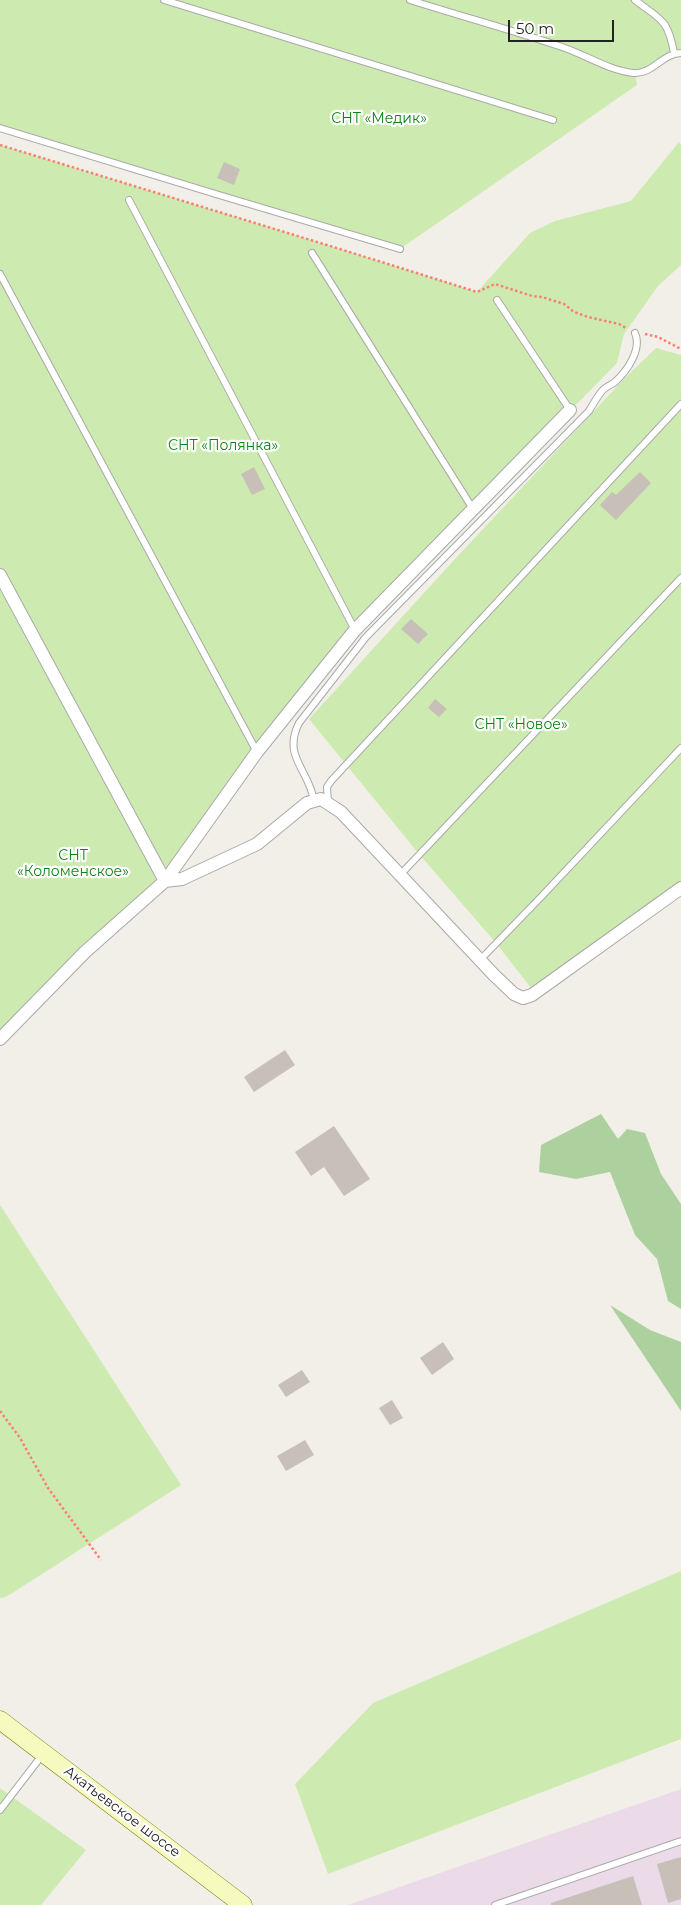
<!DOCTYPE html>
<meta charset="utf-8">
<style>
body{margin:0}
#map{position:relative;width:681px;height:1905px;overflow:hidden;background:#f2efe9;font-family:Montserrat,sans-serif}
canvas{display:block}
.scale{position:absolute;left:508px;top:20px;width:106px;height:22px;box-sizing:border-box;border:2px solid #222;border-top:0;padding-left:6px;font-size:15px;line-height:18px;white-space:nowrap;color:#222;-webkit-text-stroke:4px #fff;paint-order:stroke}
</style>
<div id="map">
<canvas width="681" height="1905"></canvas>
<div class="scale">50 m</div>
</div>
<script>
const context = document.querySelector('canvas').getContext('2d');
context.lineJoin = 'round';
function paint(path, color) {
  context.fillStyle = color;
  context.fill(path, 'evenodd');
}
function strokePath(path, color, width, dash) {
  context.strokeStyle = color;
  context.lineWidth = width;
  context.lineCap = dash ? 'butt' : 'round';
  context.setLineDash(dash || []);
  context.stroke(path);
}
function drawText(font, color, halo, rows, align = 'center') {
  context.font = font + ' Montserrat,sans-serif';
  context.lineWidth = 4.5;
  context.setLineDash([]);
  context.textBaseline = 'middle';
  context.strokeStyle = halo;
  context.fillStyle = color;
  for (const [text, x, y, turn = 0] of rows) {
    context.save();
    context.translate(x, y);
    context.rotate((+turn || 0) * Math.PI / 180);
    context.textAlign = isNaN(turn) ? turn : align;
    if (halo) context.strokeText(text, 0, 0);
    context.fillText(text, 0, 0);
    context.restore();
  }
}
paint(new Path2D(`
 M 681,1789 L 681,1905 L 348,1905 Z`), '#ebdbe8');
paint(new Path2D(`
 M 0,0 L 681,0 L 681,53 L 635,73 L 637,85 L 400,249 L 0,128 Z
 M 679,142 L 681,145 L 681,265 L 658,286 L 624,334 L 617,363 L 355,630 L 165,881 L 0,1039 L 0,145 L 340,249 L 477,292 L 530,233 L 555,221 L 631,201 Z
 M 656,348 L 681,355 L 681,883 L 531,988 L 496,943 L 419,854 L 309,719 L 453,561 L 625,378 Z
 M 0,1205 L 181,1485 L 6,1597 L 0,1598 Z
 M 681,1571 L 681,1739 L 328,1874 L 295,1784 L 373,1703 Z
 M 0,1788 L 86,1850 L 41,1905 L 0,1905 Z`), '#cdebb0');
paint(new Path2D(`
 M 601,1114 L 618,1139 L 627,1129 L 645,1133 L 661,1174 L 681,1204 L 681,1309 L 668,1301 L 657,1259 L 635,1235 L 610,1172 L 576,1179 L 539,1172 L 541,1145 Z
 M 610,1305 L 650,1330 L 681,1342 L 681,1411 Z`), '#add19e');
paint(new Path2D(`
 M 224,162 L 240,169 L 234,185 L 217,178 Z
 M 254,467 L 265,489 L 252,495 L 241,474 Z
 M 640,472 L 651,483 L 616,520 L 600,505 L 612,492 L 616,495 Z
 M 411,619 L 428,634 L 418,644 L 401,629 Z
 M 435,699 L 447,709 L 439,717 L 428,708 Z
 M 285,1050 L 295,1065 L 254,1092 L 244,1077 Z
 M 334,1126 L 370,1179 L 344,1196 L 324,1167 L 311,1176 L 295,1152 Z
 M 443,1342 L 454,1359 L 432,1375 L 420,1358 Z
 M 302,1370 L 310,1382 L 286,1397 L 278,1385 Z
 M 392,1400 L 403,1418 L 390,1425 L 379,1408 Z
 M 305,1440 L 314,1455 L 286,1471 L 277,1456 Z
 M 681,1857 L 681,1899 L 668,1903 L 657,1864 Z
 M 633,1876 L 642,1905 L 551,1905 L 551,1903 Z`), '#c7bfb8');
const lane = new Path2D(`
 M 164,0 L 553,120
 M 410,0 C 460,16 512,30 562,47 C 586,55 608,70 633,73 C 652,75 663,53 681,53
 M 635,0 C 661,20 668,19 674,53
 M 0,128 L 219,195 L 400,249
 M 129,200 L 355,630
 M 312,253 L 473,509
 M 0,274 L 257,752
 M 497,300 L 570,410
 M 314,801 C 309,769 282,757 299,723 L 366,637 L 589,411 C 593,404 597,397 602,391 C 605,387 611,385 615,382 C 628,370 642,349 635,333
 M 328,802 L 327,787 L 331,781 L 681,404
 M 400,875 L 681,578
 M 480,960 L 541,897 L 681,748
 M 0,1810 L 43,1754
 M 495,1905 L 681,1841`);
const street = new Path2D(`
 M 0,575 L 165,881
 M 165,881 L 182,879 L 257,844 L 307,803 L 321,799 L 341,812 L 494,975 L 514,994 L 523,998 L 532,995 L 681,888
 M 0,1039 L 85,952 L 165,881 L 257,752 L 355,630 L 570,410`);
const secondary = new Path2D(`
 M 0,1720 L 243,1905`);
strokePath(lane, '#a9a9a9', 8);
strokePath(street, '#a9a9a9', 14);
strokePath(secondary, '#707d05', 19);
strokePath(new Path2D(`
 M 0,145 L 340,249 L 477,292 L 495,284 L 532,296 L 542,297 L 564,304 L 574,312 L 588,317 L 619,324 L 626,328
 M 645,334 L 658,337 L 681,349
 M 0,1411 L 20,1438 L 48,1488 L 101,1560`), '#fa8072', 2.5, [2.5, 2.5]);
strokePath(lane, '#fff', 6);
strokePath(street, '#fff', 12);
strokePath(secondary, '#f7fabf', 18);
drawText('14px', '#0c8416', '#fff', [
 ["СНТ «Медик»",379,119],
 ["СНТ «Полянка»",223,446],
 ["СНТ «Новое»",521,725],
 ["СНТ",73,856],
 ["«Коломенское»",73,872]
]);
drawText('14px', '#222', '#fff', [
 ["Акатьевское шоссе",122,1812,37]
]);
</script>
